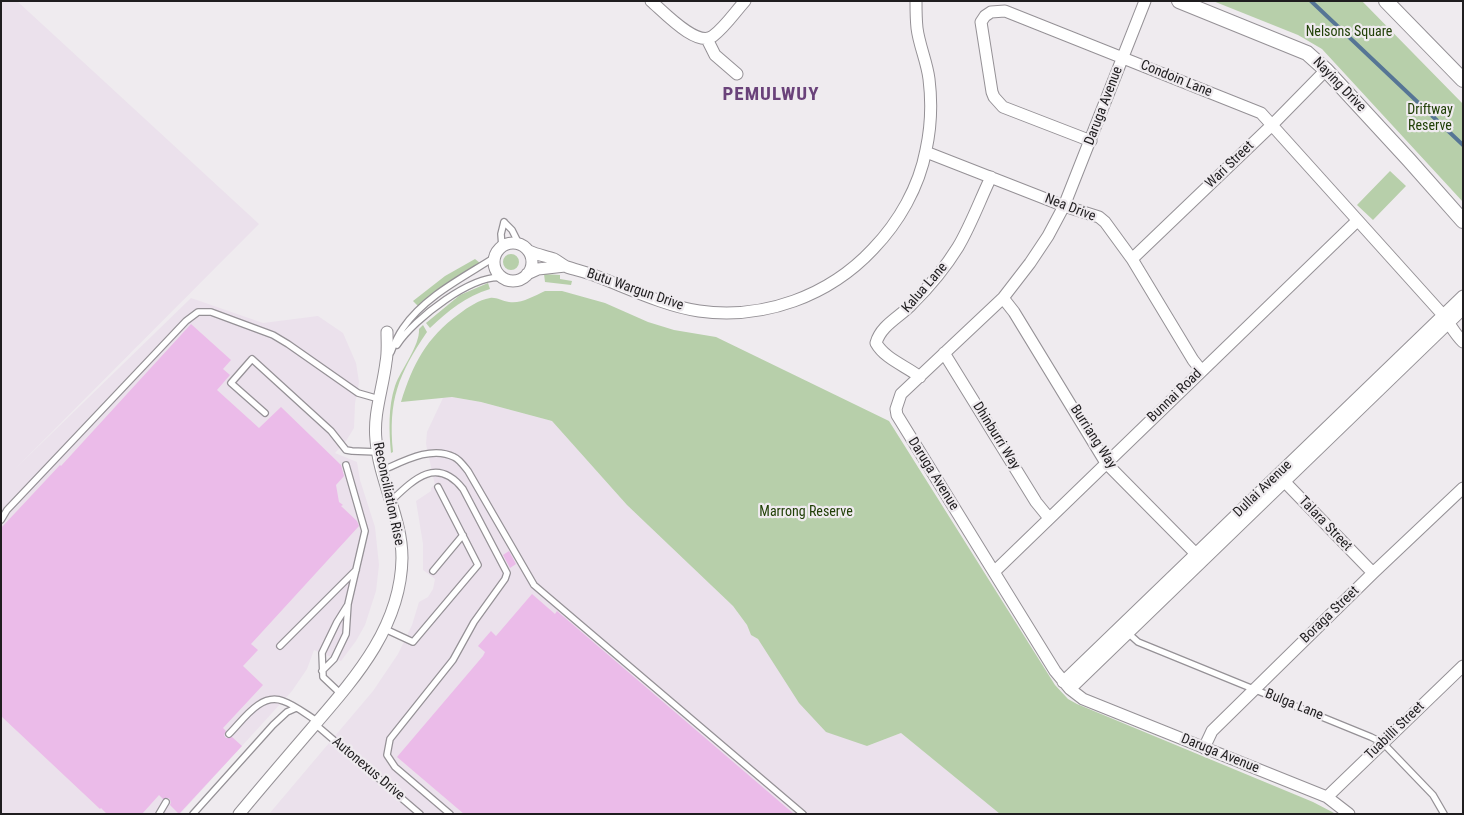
<!DOCTYPE html>
<style>
body{margin:0}
#map{position:relative;width:1464px;height:815px;overflow:hidden;background:#efebef;font-family:"Roboto Condensed",sans-serif}
canvas{display:block}
.frame{position:absolute;inset:0;border:2px solid #1f1d1f;pointer-events:none}
</style>
<div id="map">
<canvas width="1464" height="815"></canvas>
<div class="frame"></div>
</div>
<script>
const context = document.querySelector('canvas').getContext('2d');
context.lineJoin = 'round';
function paint(path, color) {
  context.fillStyle = color;
  context.fill(path, 'evenodd');
}
function strokePath(path, color, width, dash) {
  context.strokeStyle = color;
  context.lineWidth = width;
  context.lineCap = dash ? 'butt' : 'round';
  context.setLineDash(dash || []);
  context.stroke(path);
}
function drawText(font, color, halo, rows, align = 'center') {
  context.font = font + ' "Roboto Condensed",sans-serif';
  context.lineWidth = 4.5;
  context.setLineDash([]);
  context.textBaseline = 'middle';
  context.strokeStyle = halo;
  context.fillStyle = color;
  for (const [text, x, y, turn = 0] of rows) {
    context.save();
    context.translate(x, y);
    context.rotate((+turn || 0) * Math.PI / 180);
    context.textAlign = isNaN(turn) ? turn : align;
    if (halo) context.strokeText(text, 0, 0);
    context.fillText(text, 0, 0);
    context.restore();
  }
}
paint(new Path2D(`
 M 1,1 L 17,1 L 259,224 L 16,468 L 191,298 L 263,323 L 318,316 L 343,333 L 356,363 L 359,382 L 355,403 L 354,428 L 346,441 L 335,453 L 357,462 L 360,480 L 375,527 L 379,565 L 376,591 L 365,625 L 356,641 L 341,661 L 314,650 L 307,669 L 292,691 L 180,814 L 1,814 Z
 M 452,397 L 481,402 L 552,421 L 627,505 L 733,606 L 747,625 L 751,635 L 758,639 L 867,746 L 901,733 L 1000,814 L 269,814 L 373,691 L 398,654 L 412,625 L 419,602 L 428,597 L 433,589 L 435,579 L 423,570 L 423,544 L 416,501 L 431,491 L 431,488 L 435,485 L 426,444 L 427,432 L 443,398 Z`), '#ebe1ec');
paint(new Path2D(`
 M 1213,1 L 1362,1 L 1463,104 L 1463,202 L 1322,49 L 1298,35 Z
 M 1390,171 L 1406,186 L 1373,220 L 1357,205 Z
 M503 262a8 8 0 1 1 16 0a8 8 0 1 1-16 0Z
 M 475,259 L 480,263 L 469,271 L 440,288 L 418,306 L 413,301 L 445,276 Z
 M 544,274 L 560,275 L 560,279 L 572,281 L 571,285 L 545,282 Z
 M 488,283 L 490,289 C 466,296 448,311 430,328 L 426,323 L 460,295 Z
 M 545,291 L 562,291 L 605,303 L 648,322 L 674,330 L 716,337 L 889,421 L 1055,685 L 1068,699 L 1077,704 L 1313,802 L 1336,814 L 1000,814 L 901,733 L 867,746 L 826,732 L 799,703 L 758,639 L 751,635 L 747,625 L 733,606 L 627,505 L 552,421 L 481,402 L 452,397 L 401,402 C 413,364 426,338 459,314 C 468,307 479,300 490,298 C 496,297 502,301 509,302 C 521,304 534,296 545,291 Z
 M 423,325 L 427,332 C 398,375 388,400 393,452 L 391,453 C 389,431 388,407 395,386 C 401,369 420,346 419,329 Z`), '#b7cfaa');
strokePath(new Path2D(`
 M 1311,1 L 1463,145`), '#567595', 4);
paint(new Path2D(`
 M 191,324 L 231,360 L 223,369 L 230,375 L 217,390 L 259,428 L 281,407 L 341,465 L 344,476 L 336,485 L 339,502 L 343,505 L 341,506 L 357,521 L 359,526 L 251,644 L 258,650 L 243,666 L 263,685 L 223,728 L 226,731 L 224,735 L 226,738 L 232,737 L 242,746 L 179,814 L 170,805 L 171,802 L 169,798 L 163,799 L 159,795 L 142,814 L 107,814 L 101,808 L 100,809 L 1,716 L 1,528 L 60,465 L 61,466 Z
 M 509,551 L 516,564 L 510,568 L 503,555 Z
 M 532,594 L 555,614 L 557,611 L 794,814 L 464,814 L 397,757 L 483,656 L 485,652 L 478,646 L 491,631 L 496,636 Z`), '#ebbbe9');
const service = new Path2D(`
 M 504,222 L 512,230 L 519,244
 M 502,247 L 501,234 L 504,222
 M 397,345 C 414,319 473,273 504,278
 M 391,352 C 394,344 398,335 403,328 C 425,296 464,277 495,257
 M 265,413 L 231,383 L 252,359 L 331,431 L 346,450 L 352,451 L 377,452
 M 381,471 C 402,462 431,445 454,457 C 459,459 464,466 468,471 L 534,585 L 803,814
 M 391,501 C 414,479 437,456 463,489 L 507,573 L 505,579 L 474,622 L 453,660 L 390,739 L 387,755 L 395,767 L 450,814
 M 1,520 L 7,510 L 186,321 L 198,312 L 211,312 L 273,335 L 288,344 L 358,393 L 379,399
 M 433,571 L 463,535
 M 385,629 L 413,642 L 478,565 L 438,487
 M 1128,633 L 1138,642 L 1371,737 L 1383,743 L 1433,795 L 1444,814
 M 280,646 L 356,570
 M 322,671 L 334,659 L 346,634 L 348,604 L 365,531 L 346,465
 M 341,694 L 323,677 L 322,653 L 337,622 L 347,606
 M 315,724 L 420,814
 M 229,734 C 243,720 261,692 283,701 C 295,705 307,715 317,721
 M 159,814 L 166,802
 M 193,814 L 273,725 L 287,712 L 296,708`);
const minor = new Path2D(`
 M 651,1 C 664,12 697,48 713,36 C 725,27 735,12 745,1
 M 1145,1 L 1064,206 L 1048,236 L 1030,263 L 1003,298 L 901,394 L 896,409 L 897,415 L 1055,671 L 1070,689 L 1083,699 L 1327,797 L 1349,814
 M 707,39 L 715,55 L 737,74
 M 1091,141 L 1003,107 L 994,97 L 992,92 L 981,22 L 985,16 L 991,12 L 1005,11 L 1261,113 L 1443,315 C 1450,324 1454,333 1463,342
 M 926,152 L 1064,206 L 1099,217 L 1105,222 L 1132,259 L 1193,360 L 1201,370
 M494 262a19 19 0 1 1 38 0a19 19 0 1 1-38 0Z
 M 529,251 C 537,255 546,256 554,259 C 558,261 562,265 567,267 C 576,270 586,272 596,276 C 628,288 665,306 699,311 C 764,320 829,296 873,249 C 899,222 919,187 926,150 C 931,127 932,103 929,79 C 927,62 919,45 917,28 C 916,19 916,10 916,1
 M 1132,259 L 1272,125 L 1326,70
 M 527,274 L 538,269 L 565,266
 M 1003,298 L 1014,312 L 1106,463 L 1201,559
 M 944,353 L 1036,502 L 1049,518
 M 920,377 C 906,366 885,359 876,343 C 881,325 900,317 912,304 C 929,287 945,268 958,247 C 971,225 980,200 991,177
 M 1280,477 L 1373,573
 M 994,572 L 1357,221
 M 1063,682 L 1463,296
 M 1070,689 L 1463,309
 M 1204,748 L 1212,731 L 1373,573 L 1463,488
 M 1327,797 L 1463,666
 M 239,814 C 263,785 288,756 312,728 C 355,678 401,627 402,558 C 402,518 379,480 376,440 C 373,414 383,388 386,362 C 388,352 387,342 387,332`);
const tertiary = new Path2D(`
 M 1179,1 L 1307,53 L 1326,70 L 1409,160 L 1463,221
 M 1386,1 L 1463,80`);
strokePath(service, '#959196', 8);
strokePath(minor, '#959196', 13);
strokePath(tertiary, '#959196', 16);
strokePath(service, '#fff', 5.5);
strokePath(minor, '#fff', 11);
strokePath(tertiary, '#fff', 14);
drawText('14px', '#214007', '#efebef', [
 ["Nelsons Square",1349,32],
 ["Driftway",1430,110],
 ["Reserve",1430,126],
 ["Marrong Reserve",806,512]
]);
drawText('14px', '#1f1d1f', '#efebef', [
 ["Condoin Lane",1176,79,22],
 ["Naying Drive",1339,85,46],
 ["Daruga Avenue",1104,106,-69],
 ["Wari Street",1230,165,-44],
 ["Nea Drive",1070,208,21],
 ["Kalua Lane",925,288,-49],
 ["Butu Wargun Drive",635,290,19],
 ["Bunnai Road",1175,396,-44],
 ["Dhinburri Way",996,436,58],
 ["Burriang Way",1093,437,57],
 ["Daruga Avenue",933,474,58],
 ["Dullai Avenue",1263,489,-44],
 ["Reconciliation Rise",388,494,78],
 ["Talara Street",1325,524,46],
 ["Boraga Street",1330,615,-44],
 ["Bulga Lane",1294,705,22],
 ["Tuabilli Street",1395,731,-44],
 ["Daruga Avenue",1220,754,22],
 ["Autonexus Drive",368,769,40]
]);
context.letterSpacing = '1px';
drawText('bold 19px', '#6a427a', '#efebef', [
 ["PEMULWUY",771,95]
]);
context.letterSpacing = '0px';
</script>
